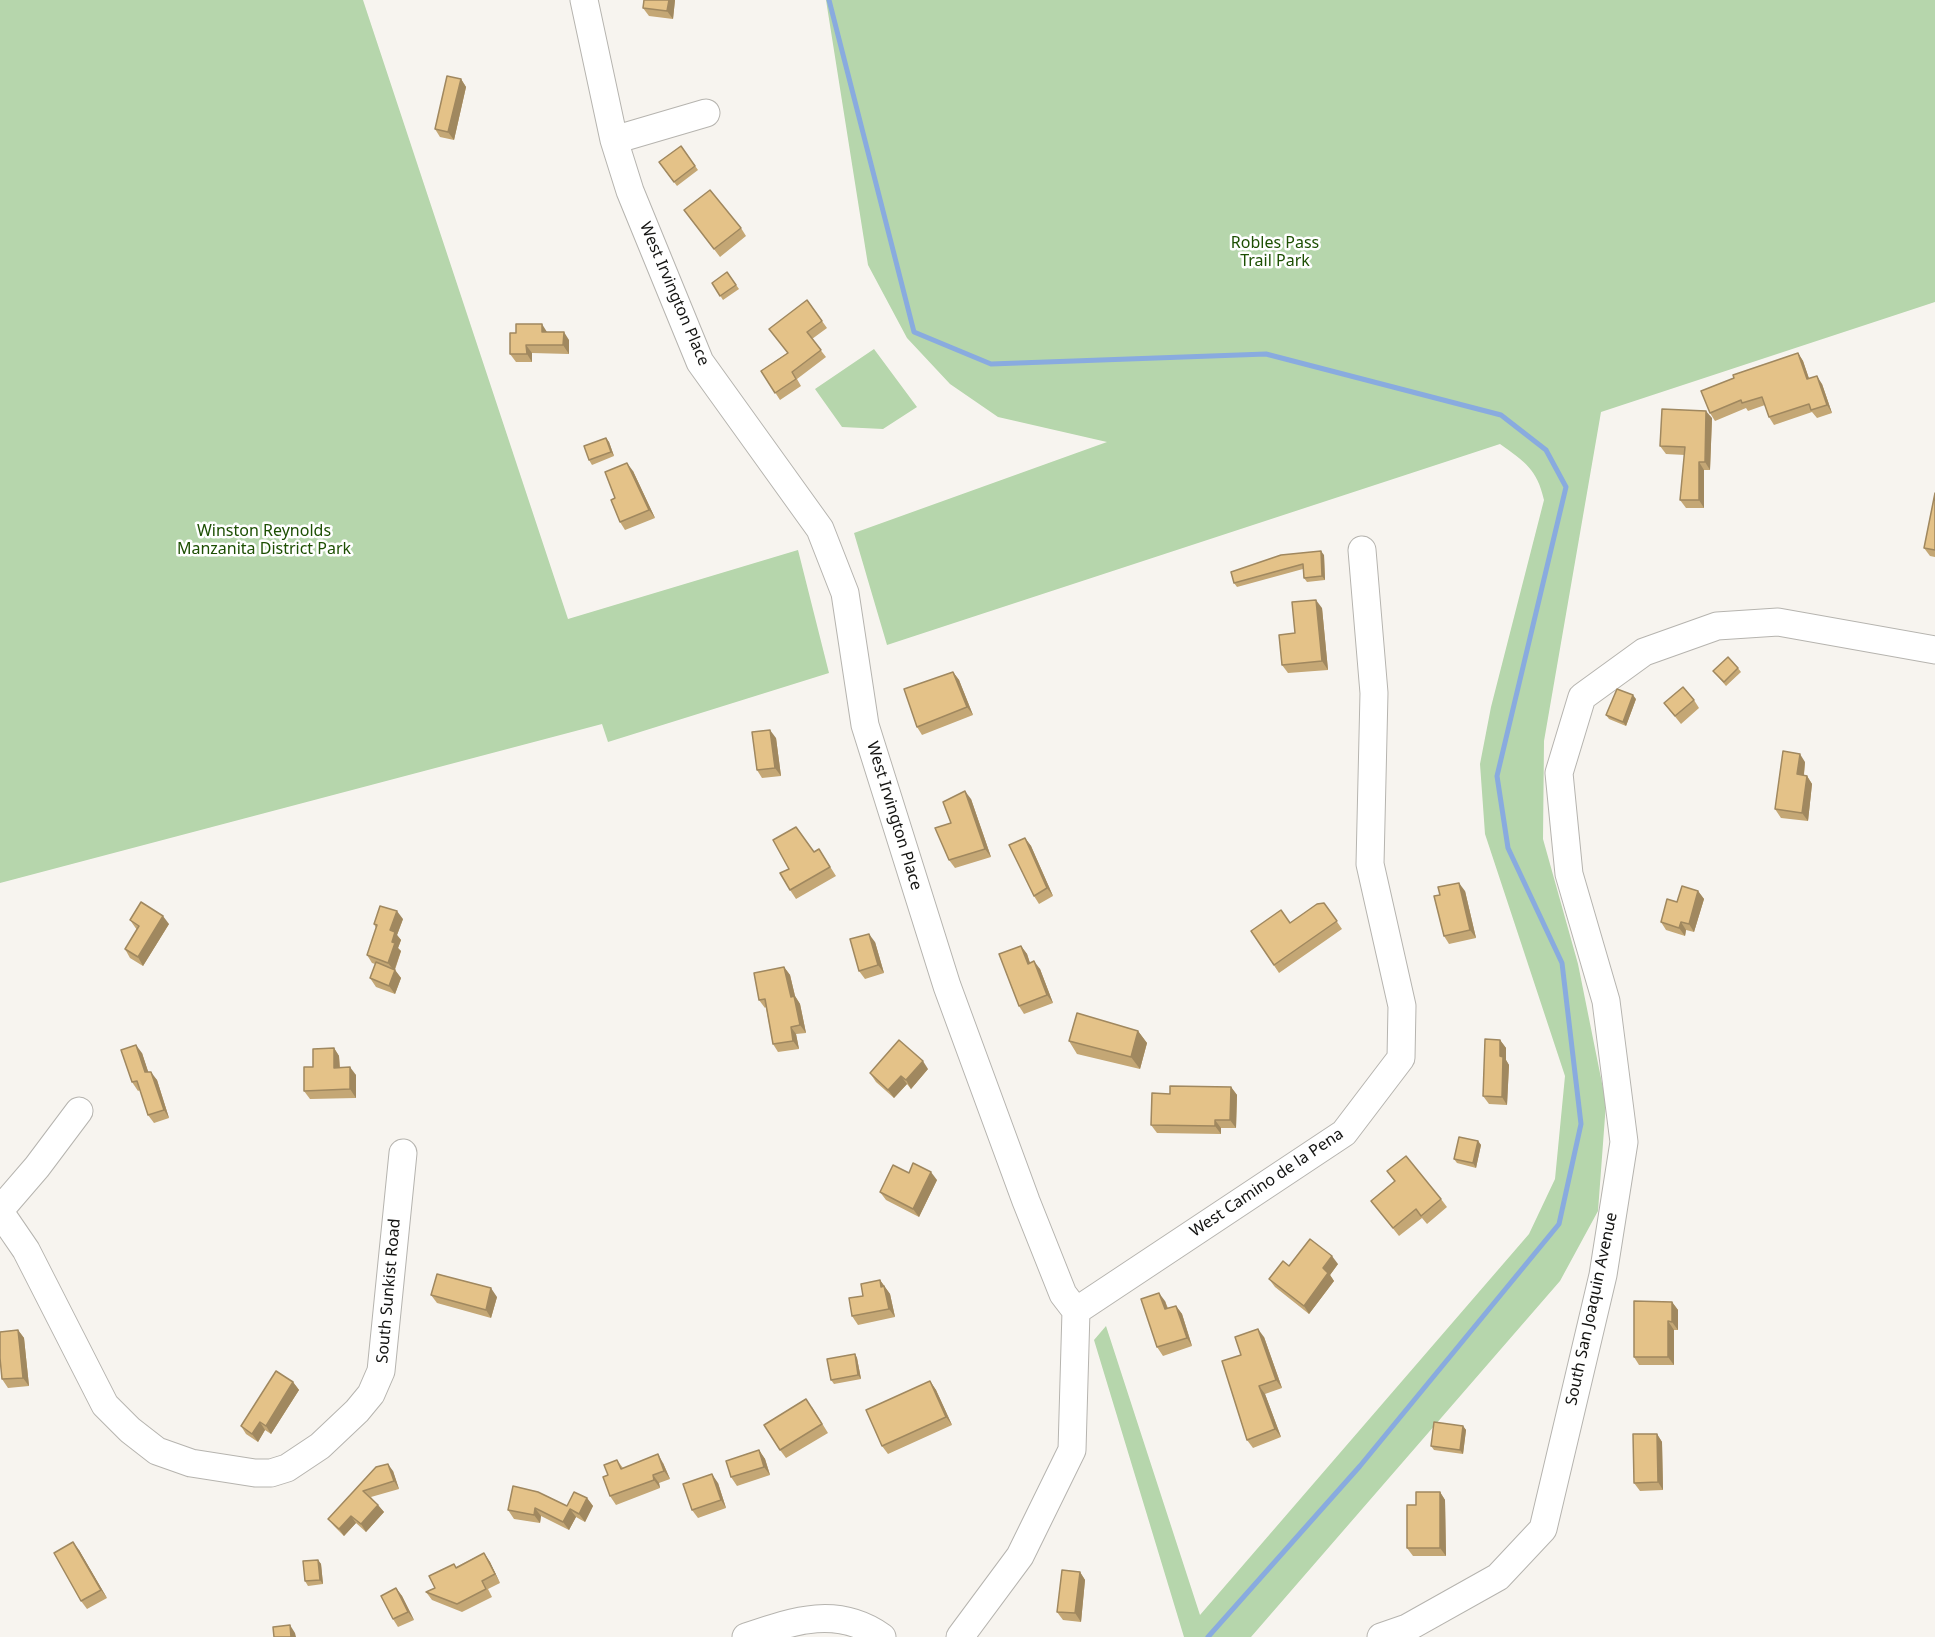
<!DOCTYPE html>
<style>
body{margin:0}
canvas{display:block;background:#f7f4ef}
</style>
<canvas width="1935" height="1637"></canvas>
<script>
const context = document.querySelector('canvas').getContext('2d');
context.lineJoin = 'round';
function paint(path, color) {
  context.fillStyle = color;
  context.fill(path, 'evenodd');
}
function strokePath(path, color, width, dash) {
  context.strokeStyle = color;
  context.lineWidth = width;
  context.lineCap = dash ? 'butt' : 'round';
  context.setLineDash(dash || []);
  context.stroke(path);
}
function drawText(font, color, halo, rows, align = 'center') {
  context.font = font + ' "Noto Sans",sans-serif';
  context.lineWidth = 5;
  context.setLineDash([]);
  context.textBaseline = 'middle';
  context.strokeStyle = halo;
  context.fillStyle = color;
  for (const [text, x, y, turn = 0] of rows) {
    context.save();
    context.translate(x, y);
    context.rotate((+turn || 0) * Math.PI / 180);
    context.textAlign = isNaN(turn) ? turn : align;
    if (halo) context.strokeText(text, 0, 0);
    context.fillText(text, 0, 0);
    context.restore();
  }
}
paint(new Path2D(`
 M 0,0 L 363,0 L 568,619 L 798,550 L 829,673 L 608,742 L 602,724 L 0,883 Z
 M 826,0 L 1935,0 L 1935,302 L 1601,412 L 1544,741 L 1543,839 L 1578,964 L 1606,1103 L 1598,1211 L 1560,1281 L 1251,1637 L 1184,1637 L 1094,1340 L 1106,1326 L 1200,1615 L 1529,1234 L 1555,1179 L 1565,1076 L 1485,834 L 1480,764 L 1491,707 L 1544,500 C 1537,469 1525,462 1500,444 L 887,645 L 854,533 L 1107,442 L 998,417 L 950,384 L 907,338 L 868,265 Z
 M 874,349 L 917,407 L 883,429 L 842,427 L 815,389 Z`), '#b6d6ac');
strokePath(new Path2D(`
 M 829,0 L 914,332 L 991,364 L 1266,354 L 1501,415 L 1546,450 L 1566,487 L 1497,776 L 1508,848 L 1562,963 L 1581,1124 L 1559,1224 L 1360,1466 L 1208,1637`), '#89abdf', 5);
const minor = new Path2D(`
 M 584,0 L 614,140 L 630,191 L 700,362 L 820,529 L 845,593 L 865,725 L 947,986 L 1026,1201 L 1063,1294 L 1076,1311 L 1072,1450 L 1020,1556 L 960,1637
 M 614,140 L 706,113
 M 0,1210 L 37,1167 L 79,1111
 M 0,1212 L 26,1250 L 105,1405 L 130,1430 L 157,1451 L 191,1463 L 255,1473 L 271,1473 L 287,1468 L 320,1446 L 357,1411 L 371,1394 L 381,1371 L 403,1153
 M 1076,1311 L 1344,1133 L 1401,1058 L 1402,1006 L 1370,864 L 1374,693 L 1362,550
 M 746,1637 C 793,1621 837,1605 882,1637
 M 1381,1637 L 1407,1628 L 1498,1577 L 1543,1529 L 1603,1275 L 1624,1142 L 1606,1001 L 1569,874 L 1559,773 L 1582,697 L 1644,652 L 1717,626 L 1778,622 L 1935,650`);
strokePath(minor, '#b6b4af', 29);
strokePath(minor, '#fff', 27);
paint(new Path2D(`
 M 675,0 L 673,19 L 649,16 L 643,8 Z
 M 461,79 L 466,87 L 454,140 L 440,137 L 435,129 Z
 M 681,146 L 698,170 L 677,186 L 659,162 Z
 M 684,210 L 741,228 L 746,236 L 720,257 Z
 M 727,272 L 739,289 L 723,300 L 712,283 Z
 M 807,300 L 827,328 L 812,339 L 826,357 L 797,379 L 801,386 L 780,400 L 761,371 L 787,353 Z
 M 547,332 L 569,340 L 569,354 L 532,353 L 532,362 L 516,362 L 510,354 Z
 M 1798,353 L 1803,361 L 1809,379 L 1822,384 L 1832,413 L 1817,418 L 1812,412 L 1774,425 L 1769,417 L 1765,405 L 1748,411 L 1746,408 L 1715,421 L 1710,413 Z
 M 1712,418 L 1710,470 L 1704,470 L 1704,508 L 1686,508 L 1680,500 L 1685,455 L 1666,454 L 1660,446 Z
 M 606,438 L 609,442 L 614,456 L 592,465 L 589,460 Z
 M 633,471 L 655,518 L 625,530 L 620,522 L 615,498 Z
 M 1935,493 L 1935,557 L 1930,556 L 1924,548 Z
 M 1324,555 L 1325,580 L 1307,582 L 1304,578 L 1303,569 L 1237,587 L 1234,583 Z
 M 1322,608 L 1328,670 L 1288,673 L 1282,665 L 1295,633 Z
 M 1738,668 L 1741,672 L 1726,686 L 1713,671 Z
 M 953,672 L 959,680 L 973,715 L 922,735 L 917,727 Z
 M 1636,699 L 1626,726 L 1609,719 L 1606,715 Z
 M 1694,700 L 1699,708 L 1681,724 L 1664,703 Z
 M 776,738 L 781,776 L 762,778 L 757,770 Z
 M 1805,762 L 1804,775 L 1807,776 L 1812,784 L 1808,821 L 1781,818 L 1775,809 Z
 M 971,799 L 991,857 L 955,868 L 949,860 L 951,823 Z
 M 1025,838 L 1031,846 L 1053,896 L 1039,904 L 1034,896 Z
 M 819,849 L 836,876 L 796,899 L 790,890 Z
 M 1465,891 L 1476,938 L 1449,944 L 1444,936 L 1440,895 Z
 M 1698,891 L 1704,899 L 1694,932 L 1686,930 L 1685,936 L 1666,930 L 1661,922 L 1677,902 Z
 M 1324,903 L 1342,929 L 1279,973 L 1251,931 L 1290,923 Z
 M 403,919 L 397,935 L 401,940 L 398,948 L 401,951 L 395,970 L 401,978 L 395,994 L 376,987 L 370,978 L 375,964 L 372,963 L 367,955 L 376,928 L 374,924 Z
 M 130,920 L 169,924 L 143,966 L 130,958 L 125,949 L 137,930 Z
 M 875,942 L 884,973 L 865,979 L 859,971 Z
 M 1021,946 L 1027,954 L 1030,963 L 1040,969 L 1053,1003 L 1024,1014 L 1019,1006 Z
 M 784,967 L 790,975 L 795,996 L 800,1004 L 806,1033 L 796,1034 L 799,1049 L 778,1052 L 773,1044 L 766,1007 L 765,1008 L 759,1000 Z
 M 1138,1031 L 1147,1043 L 1140,1069 L 1077,1054 L 1069,1041 Z
 M 1500,1040 L 1506,1048 L 1506,1060 L 1509,1065 L 1507,1105 L 1489,1104 L 1483,1096 Z
 M 334,1048 L 339,1056 L 340,1067 L 356,1075 L 356,1098 L 310,1099 L 304,1091 L 313,1067 Z
 M 142,1053 L 148,1072 L 157,1080 L 169,1118 L 154,1123 L 148,1115 L 140,1090 L 138,1091 L 132,1082 Z
 M 928,1069 L 911,1089 L 907,1084 L 894,1098 L 876,1082 L 870,1073 Z
 M 1231,1087 L 1237,1095 L 1236,1128 L 1221,1128 L 1221,1134 L 1157,1133 L 1151,1125 L 1170,1094 Z
 M 1478,1141 L 1481,1145 L 1476,1168 L 1457,1163 L 1454,1159 Z
 M 1387,1171 L 1441,1199 L 1447,1207 L 1427,1224 L 1422,1218 L 1399,1236 L 1371,1201 L 1395,1182 Z
 M 909,1173 L 937,1180 L 919,1217 L 886,1200 L 880,1192 Z
 M 1338,1264 L 1330,1275 L 1334,1281 L 1309,1314 L 1275,1287 L 1269,1279 L 1289,1266 Z
 M 880,1280 L 890,1294 L 895,1317 L 858,1325 L 852,1316 L 863,1296 Z
 M 431,1295 L 497,1297 L 491,1318 L 437,1303 Z
 M 1165,1301 L 1168,1308 L 1176,1306 L 1182,1314 L 1192,1346 L 1163,1356 L 1157,1347 Z
 M 1672,1302 L 1678,1310 L 1678,1330 L 1674,1330 L 1674,1365 L 1639,1365 L 1634,1357 Z
 M 18,1330 L 24,1338 L 29,1386 L 8,1388 L 2,1379 Z
 M 1264,1337 L 1282,1388 L 1265,1394 L 1281,1437 L 1253,1448 L 1247,1440 L 1241,1355 Z
 M 855,1354 L 857,1358 L 861,1379 L 834,1384 L 831,1380 Z
 M 930,1381 L 936,1390 L 952,1425 L 888,1454 L 882,1446 Z
 M 293,1382 L 299,1390 L 271,1434 L 265,1430 L 258,1442 L 246,1434 L 241,1426 Z
 M 812,1407 L 828,1433 L 786,1458 L 780,1450 Z
 M 1463,1426 L 1466,1430 L 1463,1454 L 1434,1450 L 1431,1446 Z
 M 1657,1434 L 1662,1442 L 1663,1490 L 1640,1491 L 1634,1483 Z
 M 759,1450 L 765,1459 L 770,1475 L 737,1486 L 731,1477 Z
 M 617,1460 L 623,1468 L 663,1463 L 670,1479 L 659,1483 L 660,1488 L 616,1505 L 610,1496 L 608,1475 Z
 M 376,1467 L 393,1471 L 399,1489 L 371,1497 L 384,1512 L 366,1532 L 356,1523 L 344,1536 L 334,1526 L 328,1519 Z
 M 718,1483 L 726,1508 L 698,1518 L 692,1510 Z
 M 1440,1492 L 1445,1500 L 1446,1556 L 1413,1556 L 1407,1548 L 1416,1505 Z
 M 587,1498 L 593,1506 L 585,1522 L 576,1517 L 569,1530 L 541,1516 L 540,1523 L 514,1519 L 508,1510 L 567,1506 Z
 M 79,1550 L 107,1598 L 87,1609 L 81,1601 Z
 M 484,1553 L 490,1562 L 500,1583 L 488,1589 L 492,1597 L 462,1612 L 432,1600 L 426,1592 L 435,1588 L 454,1564 L 456,1567 Z
 M 318,1560 L 321,1564 L 323,1584 L 308,1586 L 305,1581 Z
 M 1080,1572 L 1085,1580 L 1081,1622 L 1063,1620 L 1057,1612 Z
 M 396,1588 L 402,1596 L 414,1620 L 398,1627 L 393,1619 Z`), '#c4a775');
paint(new Path2D(`
 M 669,0 L 675,0 L 673,19 L 667,11 Z
 M 461,79 L 466,87 L 454,140 L 448,132 Z
 M 542,324 L 547,332 L 542,332 Z
 M 564,332 L 569,340 L 569,354 L 563,345 Z
 M 526,345 L 532,353 L 532,362 L 527,354 Z
 M 1798,353 L 1803,361 L 1812,387 L 1807,379 Z
 M 1817,376 L 1822,384 L 1832,413 L 1827,405 Z
 M 1706,411 L 1712,418 L 1710,470 L 1705,462 Z
 M 606,438 L 609,442 L 614,456 L 611,452 Z
 M 1699,462 L 1704,470 L 1704,508 L 1699,500 Z
 M 627,463 L 633,471 L 655,518 L 649,510 Z
 M 1321,551 L 1324,555 L 1325,580 L 1322,576 Z
 M 1316,600 L 1322,608 L 1328,670 L 1322,661 Z
 M 953,672 L 959,680 L 973,715 L 967,707 Z
 M 1633,695 L 1636,699 L 1626,726 L 1623,722 Z
 M 770,730 L 776,738 L 781,776 L 775,768 Z
 M 1800,754 L 1805,762 L 1803,783 L 1797,774 Z
 M 1807,776 L 1812,784 L 1808,821 L 1802,813 Z
 M 965,791 L 971,799 L 991,857 L 985,849 Z
 M 1025,838 L 1031,846 L 1053,896 L 1047,888 Z
 M 1459,883 L 1465,891 L 1476,938 L 1470,930 Z
 M 1698,891 L 1704,899 L 1694,932 L 1689,924 Z
 M 397,911 L 403,919 L 397,935 L 401,940 L 398,948 L 401,951 L 394,971 L 388,963 L 392,942 L 390,930 Z
 M 163,916 L 169,924 L 143,966 L 138,957 Z
 M 1681,922 L 1686,930 L 1685,936 L 1679,928 Z
 M 869,934 L 875,942 L 884,973 L 878,965 Z
 M 1021,946 L 1027,954 L 1033,972 L 1028,964 Z
 M 1034,961 L 1040,969 L 1053,1003 L 1047,995 Z
 M 784,967 L 790,975 L 795,996 L 800,1004 L 806,1033 L 800,1025 L 791,997 Z
 M 395,970 L 401,978 L 395,994 L 389,986 Z
 M 791,1027 L 796,1034 L 799,1049 L 793,1041 Z
 M 1138,1031 L 1147,1043 L 1140,1069 L 1131,1057 Z
 M 1500,1040 L 1506,1048 L 1506,1060 L 1509,1065 L 1507,1105 L 1502,1097 L 1500,1056 Z
 M 136,1045 L 142,1053 L 151,1080 L 145,1072 Z
 M 334,1048 L 339,1056 L 340,1076 L 334,1068 Z
 M 923,1061 L 928,1069 L 911,1089 L 906,1080 Z
 M 350,1067 L 356,1075 L 356,1098 L 350,1089 Z
 M 151,1072 L 157,1080 L 169,1118 L 164,1110 Z
 M 901,1076 L 907,1084 L 894,1098 L 888,1090 Z
 M 1231,1087 L 1237,1095 L 1236,1128 L 1230,1120 Z
 M 1215,1120 L 1221,1128 L 1221,1134 L 1215,1126 Z
 M 1478,1141 L 1481,1145 L 1476,1168 L 1473,1163 Z
 M 931,1172 L 937,1180 L 919,1217 L 913,1209 Z
 M 1332,1256 L 1338,1264 L 1330,1275 L 1334,1281 L 1309,1314 L 1304,1306 L 1323,1268 Z
 M 880,1280 L 890,1294 L 895,1317 L 889,1309 L 881,1287 Z
 M 491,1288 L 497,1297 L 491,1318 L 486,1310 Z
 M 1159,1293 L 1165,1301 L 1170,1317 L 1165,1309 Z
 M 1672,1302 L 1678,1310 L 1678,1330 L 1672,1322 Z
 M 1176,1306 L 1182,1314 L 1192,1346 L 1187,1338 Z
 M 1668,1321 L 1674,1330 L 1674,1365 L 1668,1357 Z
 M 1258,1329 L 1264,1337 L 1282,1388 L 1276,1380 Z
 M 18,1330 L 24,1338 L 29,1386 L 23,1378 Z
 M 855,1354 L 857,1358 L 861,1379 L 858,1375 Z
 M 930,1381 L 936,1390 L 952,1425 L 946,1417 Z
 M 293,1382 L 299,1390 L 271,1434 L 266,1426 Z
 M 1259,1386 L 1265,1394 L 1281,1437 L 1275,1429 Z
 M 260,1422 L 265,1430 L 258,1442 L 252,1434 Z
 M 1463,1426 L 1466,1430 L 1463,1454 L 1460,1450 Z
 M 1657,1434 L 1662,1442 L 1663,1490 L 1658,1482 Z
 M 759,1450 L 765,1459 L 770,1475 L 764,1467 Z
 M 658,1454 L 663,1463 L 670,1479 L 664,1471 Z
 M 388,1464 L 393,1471 L 399,1489 L 394,1481 Z
 M 712,1474 L 718,1483 L 726,1508 L 721,1500 Z
 M 653,1475 L 659,1483 L 660,1488 L 654,1480 Z
 M 1440,1492 L 1445,1500 L 1446,1556 L 1440,1548 Z
 M 587,1498 L 593,1506 L 585,1522 L 579,1514 Z
 M 378,1505 L 384,1512 L 366,1532 L 361,1524 Z
 M 535,1508 L 541,1516 L 540,1523 L 534,1515 Z
 M 570,1509 L 576,1517 L 569,1530 L 563,1522 Z
 M 351,1516 L 356,1523 L 344,1536 L 339,1529 Z
 M 73,1542 L 79,1550 L 107,1598 L 101,1590 Z
 M 484,1553 L 490,1562 L 500,1583 L 495,1574 Z
 M 318,1560 L 321,1564 L 323,1584 L 320,1580 Z
 M 1080,1572 L 1085,1580 L 1081,1622 L 1075,1613 Z
 M 396,1588 L 402,1596 L 414,1620 L 408,1612 Z
 M 290,1625 L 295,1633 L 296,1637 L 291,1637 Z`), '#a0885f');
const building = new Path2D(`
 M 644,0 L 669,0 L 667,11 L 643,8 Z
 M 447,76 L 461,79 L 448,132 L 435,129 Z
 M 681,146 L 695,166 L 674,182 L 659,162 Z
 M 710,190 L 741,228 L 714,249 L 684,210 Z
 M 727,272 L 736,285 L 720,296 L 712,283 Z
 M 807,300 L 822,321 L 807,332 L 821,350 L 792,372 L 796,379 L 775,393 L 761,371 L 788,353 L 769,329 Z
 M 516,324 L 542,324 L 542,332 L 564,332 L 563,345 L 526,345 L 527,354 L 510,354 L 510,333 L 516,333 Z
 M 1798,353 L 1807,379 L 1817,376 L 1827,405 L 1811,410 L 1809,404 L 1769,417 L 1762,397 L 1742,403 L 1741,400 L 1710,413 L 1701,391 L 1734,378 L 1733,375 Z
 M 1662,409 L 1706,411 L 1705,462 L 1699,462 L 1699,500 L 1680,500 L 1685,447 L 1660,446 Z
 M 606,438 L 611,452 L 589,460 L 584,446 Z
 M 627,463 L 649,510 L 620,522 L 611,500 L 615,498 L 605,472 Z
 M 1935,493 L 1935,550 L 1924,548 Z
 M 1321,551 L 1322,576 L 1304,578 L 1303,564 L 1234,583 L 1231,572 L 1281,555 Z
 M 1316,600 L 1322,661 L 1282,665 L 1279,635 L 1295,633 L 1292,602 Z
 M 1728,657 L 1738,668 L 1724,682 L 1713,671 Z
 M 953,672 L 967,707 L 917,727 L 904,689 Z
 M 1683,687 L 1694,700 L 1675,716 L 1664,703 Z
 M 1617,689 L 1633,695 L 1623,722 L 1606,715 Z
 M 770,730 L 775,768 L 757,770 L 752,732 Z
 M 1783,751 L 1800,754 L 1797,774 L 1807,776 L 1802,813 L 1775,809 Z
 M 965,791 L 985,849 L 949,860 L 935,828 L 951,823 L 943,802 Z
 M 796,827 L 814,852 L 819,849 L 830,867 L 790,890 L 780,873 L 789,869 L 773,840 Z
 M 1025,838 L 1047,888 L 1034,896 L 1009,845 Z
 M 1459,883 L 1470,930 L 1444,936 L 1434,896 L 1440,895 L 1438,887 Z
 M 1682,886 L 1698,891 L 1689,924 L 1681,922 L 1679,928 L 1661,922 L 1667,899 L 1677,902 Z
 M 141,902 L 163,916 L 138,957 L 125,949 L 139,926 L 130,920 Z
 M 1324,903 L 1337,921 L 1274,965 L 1251,931 L 1281,910 L 1290,923 L 1317,904 Z
 M 380,906 L 397,911 L 390,930 L 395,932 L 392,942 L 395,943 L 388,963 L 367,955 L 377,925 L 374,924 Z
 M 869,934 L 878,965 L 859,971 L 850,939 Z
 M 1021,946 L 1028,964 L 1034,961 L 1047,995 L 1019,1006 L 999,954 Z
 M 376,962 L 395,970 L 389,986 L 370,978 Z
 M 784,967 L 791,997 L 794,996 L 800,1025 L 791,1027 L 793,1041 L 773,1044 L 765,999 L 759,1000 L 754,973 Z
 M 1077,1013 L 1138,1031 L 1131,1057 L 1069,1041 Z
 M 1485,1039 L 1500,1040 L 1500,1056 L 1503,1057 L 1502,1097 L 1483,1096 Z
 M 899,1040 L 923,1061 L 906,1080 L 901,1076 L 888,1090 L 870,1073 Z
 M 136,1045 L 145,1072 L 151,1072 L 164,1110 L 148,1115 L 137,1081 L 132,1082 L 121,1050 Z
 M 334,1048 L 334,1068 L 350,1067 L 350,1089 L 304,1091 L 304,1067 L 313,1067 L 313,1049 Z
 M 1170,1086 L 1231,1087 L 1230,1120 L 1215,1120 L 1215,1126 L 1151,1125 L 1152,1093 L 1170,1094 Z
 M 1459,1137 L 1478,1141 L 1473,1163 L 1454,1159 Z
 M 1406,1156 L 1441,1199 L 1421,1216 L 1416,1209 L 1393,1228 L 1371,1201 L 1395,1181 L 1387,1171 Z
 M 913,1163 L 931,1172 L 913,1209 L 880,1192 L 893,1165 L 909,1173 Z
 M 1310,1239 L 1332,1256 L 1323,1268 L 1328,1273 L 1304,1306 L 1269,1279 L 1283,1261 L 1289,1266 Z
 M 437,1274 L 491,1288 L 486,1310 L 431,1295 Z
 M 880,1280 L 881,1287 L 884,1286 L 889,1309 L 852,1316 L 849,1298 L 863,1296 L 861,1284 Z
 M 1159,1293 L 1165,1309 L 1176,1306 L 1187,1338 L 1157,1347 L 1141,1299 Z
 M 1634,1301 L 1672,1302 L 1672,1322 L 1668,1321 L 1668,1357 L 1634,1357 Z
 M 1258,1329 L 1276,1380 L 1259,1386 L 1275,1429 L 1247,1440 L 1222,1361 L 1241,1355 L 1235,1337 Z
 M 18,1330 L 23,1378 L 2,1379 L 0,1358 L 0,1332 Z
 M 855,1354 L 858,1375 L 831,1380 L 827,1359 Z
 M 276,1371 L 293,1382 L 266,1426 L 260,1422 L 252,1434 L 241,1426 Z
 M 930,1381 L 946,1417 L 882,1446 L 866,1410 Z
 M 806,1399 L 822,1424 L 780,1450 L 764,1425 Z
 M 1434,1422 L 1463,1426 L 1460,1450 L 1431,1446 Z
 M 1633,1434 L 1657,1434 L 1658,1482 L 1634,1483 Z
 M 759,1450 L 764,1467 L 731,1477 L 726,1461 Z
 M 658,1454 L 664,1471 L 653,1475 L 654,1480 L 610,1496 L 603,1477 L 608,1475 L 604,1465 L 617,1460 L 621,1469 Z
 M 388,1464 L 394,1481 L 363,1491 L 378,1505 L 361,1524 L 351,1516 L 339,1529 L 328,1519 L 376,1467 Z
 M 712,1474 L 721,1500 L 692,1510 L 683,1484 Z
 M 513,1486 L 538,1492 L 567,1506 L 574,1492 L 587,1498 L 579,1514 L 570,1509 L 563,1522 L 535,1508 L 534,1515 L 508,1510 Z
 M 1416,1492 L 1440,1492 L 1440,1548 L 1407,1548 L 1407,1505 L 1416,1505 Z
 M 73,1542 L 101,1590 L 81,1601 L 54,1553 Z
 M 484,1553 L 495,1574 L 482,1581 L 486,1589 L 457,1604 L 426,1592 L 435,1588 L 429,1576 L 454,1564 L 456,1568 Z
 M 318,1560 L 320,1580 L 305,1581 L 303,1561 Z
 M 1062,1570 L 1080,1572 L 1075,1613 L 1057,1612 Z
 M 396,1588 L 408,1612 L 393,1619 L 381,1596 Z
 M 290,1625 L 291,1637 L 274,1637 L 273,1627 Z`);
paint(building, '#e4c288');
strokePath(building, '#a0885f', 1.5);
drawText('16px', '#1d4f03', '#fff', [
 ["Robles Pass",1275,243],
 ["Trail Park",1275,261],
 ["Winston Reynolds",264,531],
 ["Manzanita District Park",264,549]
]);
drawText('16px', '#131311', '#fff', [
 ["West Irvington Place",674,294,67],
 ["West Irvington Place",894,816,73],
 ["West Camino de la Pena",1267,1183,-34],
 ["South Sunkist Road",389,1291,-85],
 ["South San Joaquin Avenue",1592,1309,-78]
]);
</script>
